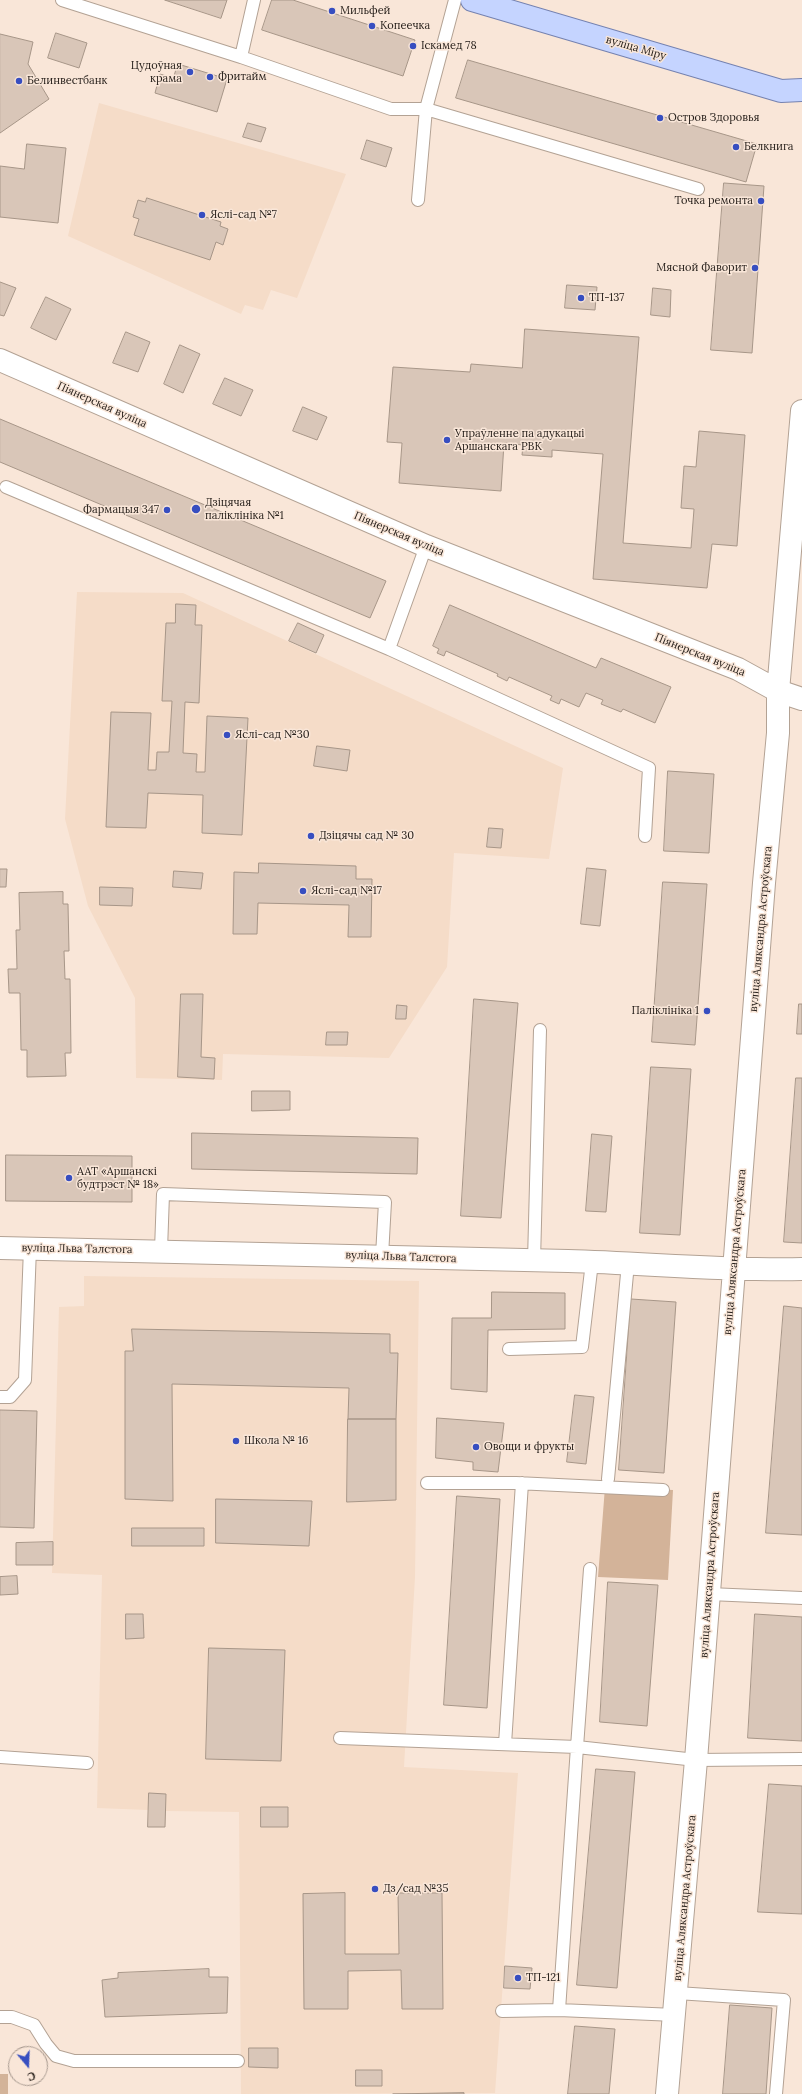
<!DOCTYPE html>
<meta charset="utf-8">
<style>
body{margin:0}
#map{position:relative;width:802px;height:2094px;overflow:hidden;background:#f9e6d8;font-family:Lora,serif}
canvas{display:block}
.north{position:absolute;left:8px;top:2046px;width:40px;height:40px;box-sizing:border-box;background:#f9e6d8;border:1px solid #a5978d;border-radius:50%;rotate:161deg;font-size:11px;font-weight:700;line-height:16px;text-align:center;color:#28211c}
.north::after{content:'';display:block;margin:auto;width:14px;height:18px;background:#374ec0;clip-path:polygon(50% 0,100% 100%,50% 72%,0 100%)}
</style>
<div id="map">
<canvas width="802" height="2094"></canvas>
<div class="north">С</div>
</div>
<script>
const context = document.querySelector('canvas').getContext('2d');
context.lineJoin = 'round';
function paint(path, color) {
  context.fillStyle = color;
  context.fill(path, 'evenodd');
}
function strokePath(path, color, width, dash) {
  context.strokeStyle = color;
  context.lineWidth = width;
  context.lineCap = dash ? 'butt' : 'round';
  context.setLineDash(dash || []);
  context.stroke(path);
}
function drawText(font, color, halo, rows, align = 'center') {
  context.font = font + ' Lora,serif';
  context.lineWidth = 3;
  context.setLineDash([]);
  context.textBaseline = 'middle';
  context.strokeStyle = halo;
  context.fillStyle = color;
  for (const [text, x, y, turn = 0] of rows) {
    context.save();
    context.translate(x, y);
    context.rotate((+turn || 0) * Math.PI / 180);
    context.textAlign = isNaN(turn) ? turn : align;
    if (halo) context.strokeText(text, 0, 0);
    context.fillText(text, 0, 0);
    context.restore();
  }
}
paint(new Path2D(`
 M 99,103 L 346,174 L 297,298 L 271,290 L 263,310 L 245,305 L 241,314 L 68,236 Z
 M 77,592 L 183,593 L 563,768 L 549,859 L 454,853 L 447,967 L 389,1058 L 223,1054 L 222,1080 L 136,1078 L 135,998 L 88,906 L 65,819 Z
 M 84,1276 L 419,1281 L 415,1577 L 404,1767 L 518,1773 L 495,2093 L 241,2094 L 239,1812 L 166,1811 L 165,1827 L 148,1827 L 148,1810 L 97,1808 L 102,1575 L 52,1573 L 59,1307 L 84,1306 Z`), '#f5dcc8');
paint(new Path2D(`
 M 605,1487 L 673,1490 L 668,1580 L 598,1577 Z
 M 0,2074 L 8,2074 L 8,2094 L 0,2094 Z`), '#d3b399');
const building = new Path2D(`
 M 165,0 L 227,0 L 221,18 Z
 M 272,0 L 293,0 L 415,40 L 403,76 L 262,30 Z
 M 56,33 L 87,43 L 79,68 L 48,58 Z
 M 0,34 L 33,42 L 28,64 L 49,99 L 0,133 Z
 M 468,60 L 757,144 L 746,182 L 456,98 Z
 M 178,64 L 227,79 L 217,112 L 155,93 L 160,74 L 173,78 Z
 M 248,123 L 266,128 L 261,142 L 243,137 Z
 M 367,140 L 392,148 L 386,167 L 361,159 Z
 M 27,144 L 66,148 L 58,223 L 0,217 L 0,166 L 24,169 Z
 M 724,183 L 764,186 L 752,353 L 711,350 Z
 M 147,198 L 221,222 L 220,226 L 228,229 L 223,245 L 216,242 L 210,260 L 134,235 L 139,219 L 133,217 L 138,200 L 145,202 Z
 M 0,282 L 16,288 L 4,316 L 0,315 Z
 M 567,285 L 597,287 L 595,310 L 565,308 Z
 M 653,288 L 671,290 L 670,317 L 651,315 Z
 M 46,297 L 71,309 L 56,340 L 31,328 Z
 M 525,329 L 639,337 L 623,543 L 691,548 L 694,509 L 681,508 L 684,466 L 696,467 L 699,431 L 745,435 L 737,546 L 712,544 L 707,588 L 593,579 L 603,454 L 552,450 L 552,457 L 522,455 L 523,445 L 504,443 L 501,491 L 399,483 L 402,443 L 387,442 L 393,367 L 470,372 L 471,364 L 522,368 Z
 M 126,332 L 150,342 L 138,372 L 113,363 Z
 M 180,345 L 200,354 L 183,393 L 164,384 Z
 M 225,378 L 253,390 L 241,416 L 213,404 Z
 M 303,407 L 327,417 L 317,440 L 293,431 Z
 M 0,419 L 386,581 L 370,618 L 0,462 Z
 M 176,604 L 196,605 L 195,625 L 202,625 L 199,703 L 185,702 L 183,753 L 197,754 L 196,772 L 205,772 L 207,716 L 248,718 L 242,835 L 202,833 L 203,795 L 148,793 L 146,828 L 106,827 L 111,712 L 151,713 L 148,770 L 156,770 L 157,752 L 169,752 L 172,701 L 162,701 L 166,623 L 175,623 Z
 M 450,605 L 596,668 L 601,658 L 671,687 L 655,723 L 623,709 L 621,712 L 601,704 L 603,700 L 586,693 L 579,707 L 561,699 L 559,704 L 550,700 L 552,696 L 509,677 L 507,681 L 497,676 L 498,674 L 446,651 L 444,656 L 437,653 L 439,649 L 433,646 Z
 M 298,623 L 324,635 L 316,653 L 289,641 Z
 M 317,746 L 350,750 L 347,771 L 314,766 Z
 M 668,771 L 714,774 L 709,853 L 664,851 Z
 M 489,828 L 503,829 L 501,848 L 487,847 Z
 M 259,863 L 356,866 L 356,879 L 372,879 L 371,937 L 348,937 L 349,905 L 258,903 L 257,934 L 233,934 L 234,872 L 258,873 Z
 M 587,868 L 606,870 L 600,926 L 581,924 Z
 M 0,869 L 7,869 L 6,887 L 0,887 Z
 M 174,871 L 203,873 L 201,889 L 173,887 Z
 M 663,882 L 707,884 L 695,1045 L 652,1042 Z
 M 100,887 L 133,888 L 132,906 L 100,905 Z
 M 63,892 L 63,904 L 68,904 L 69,951 L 64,951 L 65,979 L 70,979 L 71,1053 L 65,1053 L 66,1076 L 27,1077 L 27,1050 L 21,1050 L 20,993 L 9,993 L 8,969 L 17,969 L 16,930 L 20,930 L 19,893 Z
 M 181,994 L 203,994 L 201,1057 L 215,1058 L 214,1079 L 178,1077 Z
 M 474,999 L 518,1003 L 501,1218 L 461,1216 Z
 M 799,1004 L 802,1004 L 802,1034 L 797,1034 Z
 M 397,1005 L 407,1006 L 406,1019 L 396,1019 Z
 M 327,1032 L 348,1032 L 347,1045 L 326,1045 Z
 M 651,1067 L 691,1069 L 680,1235 L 640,1233 Z
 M 796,1078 L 802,1078 L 802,1243 L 784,1242 Z
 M 252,1091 L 290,1091 L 290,1110 L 252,1111 Z
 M 192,1133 L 418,1138 L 417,1174 L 192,1169 Z
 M 592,1134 L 612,1136 L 606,1212 L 586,1211 Z
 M 6,1155 L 132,1156 L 132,1202 L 6,1201 Z
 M 492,1292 L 565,1293 L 565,1329 L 488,1330 L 487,1392 L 451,1389 L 452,1318 L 491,1318 Z
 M 631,1299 L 676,1302 L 664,1473 L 619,1470 Z
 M 784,1306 L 802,1308 L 802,1535 L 766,1533 Z
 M 132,1329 L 390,1334 L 390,1353 L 398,1353 L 396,1419 L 348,1419 L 349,1388 L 172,1384 L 173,1501 L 125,1499 L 125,1351 L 133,1351 Z
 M 575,1395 L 594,1397 L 586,1464 L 567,1462 Z
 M 0,1410 L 37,1411 L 34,1528 L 0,1527 Z
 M 437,1418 L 504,1423 L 498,1472 L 473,1470 L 473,1462 L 436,1458 Z
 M 348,1419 L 396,1419 L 396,1500 L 347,1502 Z
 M 457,1496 L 500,1499 L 487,1708 L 444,1705 Z
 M 216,1499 L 312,1501 L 309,1546 L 216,1543 Z
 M 132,1528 L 204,1528 L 204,1546 L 132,1546 Z
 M 53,1542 L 53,1565 L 16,1565 L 16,1543 Z
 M 17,1576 L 18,1594 L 0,1595 L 0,1577 Z
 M 608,1582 L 658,1585 L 647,1726 L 600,1722 Z
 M 126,1614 L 143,1614 L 144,1638 L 126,1639 Z
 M 755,1614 L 802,1617 L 802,1741 L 748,1738 Z
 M 209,1648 L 285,1650 L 281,1761 L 206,1759 Z
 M 596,1769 L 635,1772 L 617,1988 L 577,1985 Z
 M 769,1784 L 802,1786 L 802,1914 L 758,1912 Z
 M 149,1793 L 166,1794 L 165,1827 L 148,1827 Z
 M 261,1807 L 288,1807 L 288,1827 L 261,1827 Z
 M 345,1893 L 345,1954 L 399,1954 L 398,1893 L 442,1893 L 443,2009 L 402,2009 L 401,1970 L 348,1971 L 348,2009 L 304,2009 L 303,1894 Z
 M 505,1966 L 532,1968 L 530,1989 L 504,1988 Z
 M 209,1969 L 209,1977 L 228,1977 L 227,2013 L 105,2017 L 102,1980 L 118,1978 L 118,1973 Z
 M 730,2005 L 772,2008 L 766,2094 L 723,2094 Z
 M 575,2026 L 615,2029 L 609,2094 L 568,2094 Z
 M 249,2048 L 278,2048 L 278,2068 L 249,2067 Z
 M 356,2070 L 382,2070 L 382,2086 L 356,2086 Z
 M 464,2093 L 464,2094 L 393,2094 Z`);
paint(building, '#d9c6b8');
strokePath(building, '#a79688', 1);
const service = new Path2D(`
 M 62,0 L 241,57
 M 254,0 L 241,57 L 391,109 L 426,109 L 698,189
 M 418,200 L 426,109 L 455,0
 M 6,487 L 389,649
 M 426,546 L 389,649 L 649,768 L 645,836
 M 161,1250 L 163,1194 L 385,1202 L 382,1256
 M 534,1261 L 540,1030
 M 509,1349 L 582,1347 L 592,1262
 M 0,1397 L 10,1397 L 25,1380 L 30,1248
 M 608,1479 L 628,1263
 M 427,1483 L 516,1483 L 663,1490
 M 590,1569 L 577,1747 L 696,1760 L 802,1759
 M 709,1594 L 802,1598
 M 340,1738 L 577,1747 L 559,2010 L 675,2015
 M 505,1744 L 522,1483
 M 0,1757 L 87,1763
 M 677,1993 L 784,2000 L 776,2094
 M 502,2011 L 559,2010
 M 0,2017 L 12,2017 L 34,2025 L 46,2044 L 56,2056 L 74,2061 L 238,2061`);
const minor = new Path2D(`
 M 778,691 L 802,699`);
const tertiary = new Path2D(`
 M 0,360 L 426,546 L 738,669 L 778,691
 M 0,1248 C 190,1251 379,1257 568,1261 C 646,1263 724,1271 802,1269
 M 667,2094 L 696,1760 L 764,883 L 778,733 L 778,691 L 802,411`);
const primary = new Path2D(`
 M 472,0 L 781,91 L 802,90`);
strokePath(service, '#b3a294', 14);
strokePath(minor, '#b3a294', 24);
strokePath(tertiary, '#b3a294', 24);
strokePath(primary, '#7582b0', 24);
strokePath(service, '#fff', 12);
strokePath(minor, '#fff', 22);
strokePath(tertiary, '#fff', 22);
strokePath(primary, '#c5d4ff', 22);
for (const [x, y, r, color] of [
 [332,11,4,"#374ec0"],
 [372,26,4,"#374ec0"],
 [413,46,4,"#374ec0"],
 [190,72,4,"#374ec0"],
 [210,77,4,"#374ec0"],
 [19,81,4,"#374ec0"],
 [660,118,4,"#374ec0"],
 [736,147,4,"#374ec0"],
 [761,201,4,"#374ec0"],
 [202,215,4,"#374ec0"],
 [755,268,4,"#374ec0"],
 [581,298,4,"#374ec0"],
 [447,440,4,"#374ec0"],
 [196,509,5,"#374ec0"],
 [167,510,4,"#374ec0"],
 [227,735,4,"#374ec0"],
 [311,836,4,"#374ec0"],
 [303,891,4,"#374ec0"],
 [707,1011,4,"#374ec0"],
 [69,1178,4,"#374ec0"],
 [236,1441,4,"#374ec0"],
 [476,1447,4,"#374ec0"],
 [375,1889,4,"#374ec0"],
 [518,1978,4,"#374ec0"]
]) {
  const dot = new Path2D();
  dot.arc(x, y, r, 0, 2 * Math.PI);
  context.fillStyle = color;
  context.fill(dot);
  strokePath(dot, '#f9e6d8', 1.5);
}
drawText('11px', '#28211c', '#f9e6d8', [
 ["Мильфей",340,11],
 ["Копеечка",380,26],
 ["Іскамед 78",421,46],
 ["Цудоўная",182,66,"right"],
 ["крама",182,79,"right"],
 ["Фритайм",218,77],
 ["Белинвестбанк",27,81],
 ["Остров Здоровья",668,118],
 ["Белкнига",744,147],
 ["Точка ремонта",753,201,"right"],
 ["Яслі-сад №7",210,215],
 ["Мясной Фаворит",747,268,"right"],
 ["ТП-137",589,298],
 ["Упраўленне па адукацыі",455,434],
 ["Аршанскага РВК",455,447],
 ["Дзіцячая",205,503],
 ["паліклініка №1",205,516],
 ["Фармацыя 347",159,510,"right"],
 ["Яслі-сад №30",235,735],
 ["Дзіцячы сад № 30",319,836],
 ["Яслі-сад №17",311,891],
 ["Паліклініка 1",699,1011,"right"],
 ["ААТ «Аршанскі",77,1172],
 ["будтрэст № 18»",77,1185],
 ["Школа № 16",244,1441],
 ["Овощи и фрукты",484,1447],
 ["Дз/сад №35",383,1889],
 ["ТП-121",526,1978]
], 'left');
drawText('11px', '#28211c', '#f9e6d8', [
 ["вуліца Міру",636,48,16],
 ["Піянерская вуліца",102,405,24],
 ["Піянерская вуліца",399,534,23],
 ["Піянерская вуліца",700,655,22],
 ["вуліца Аляксандра Астроўскага",761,929,-85],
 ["вуліца Льва Талстога",77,1249,1],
 ["вуліца Аляксандра Астроўскага",735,1252,-85],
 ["вуліца Льва Талстога",401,1257,2],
 ["вуліца Аляксандра Астроўскага",710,1575,-86],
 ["вуліца Аляксандра Астроўскага",685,1898,-85]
]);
</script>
